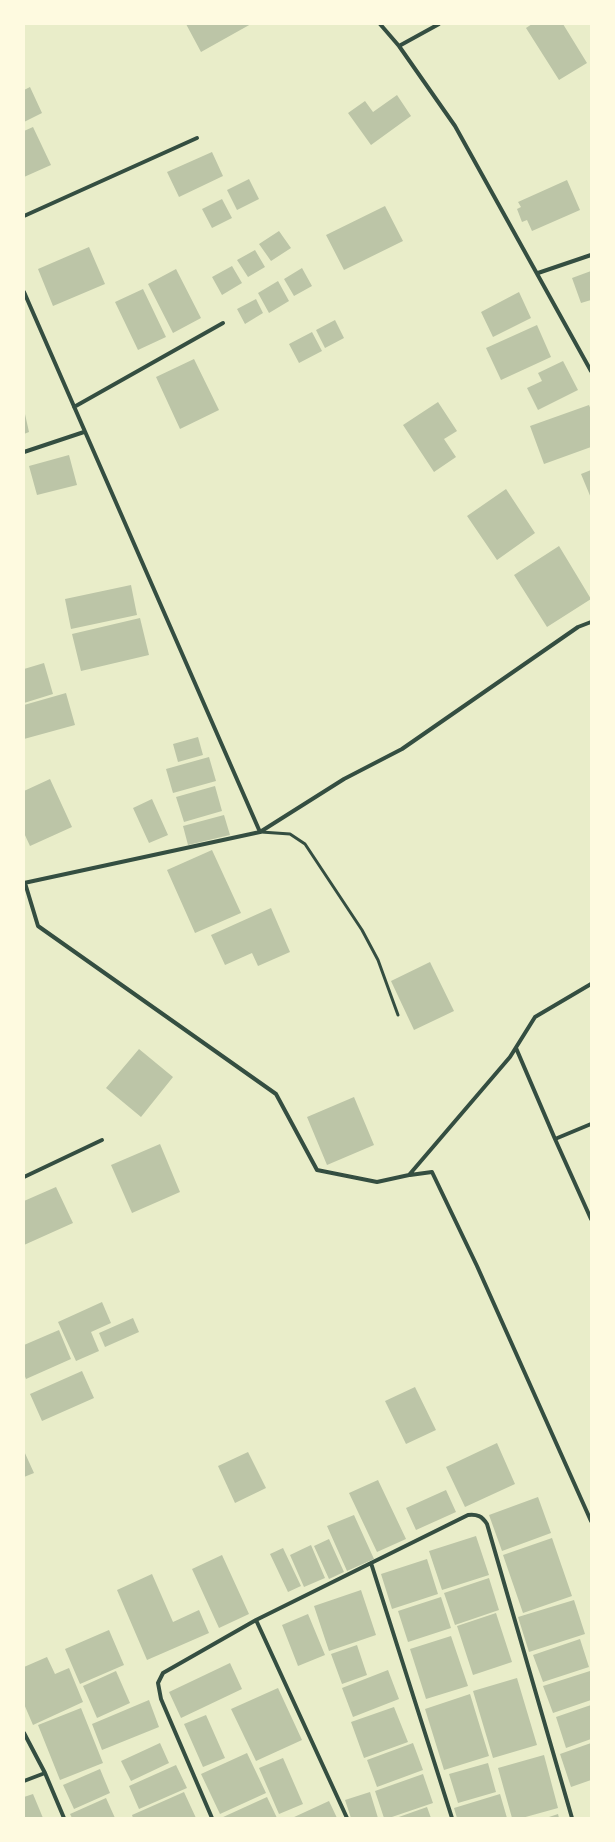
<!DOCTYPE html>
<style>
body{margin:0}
#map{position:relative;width:615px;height:1842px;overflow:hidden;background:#e9edc9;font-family:Ubuntu,sans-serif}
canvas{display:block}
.frame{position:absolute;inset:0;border:25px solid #fefae0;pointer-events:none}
</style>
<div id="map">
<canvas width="615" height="1842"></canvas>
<div class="frame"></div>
</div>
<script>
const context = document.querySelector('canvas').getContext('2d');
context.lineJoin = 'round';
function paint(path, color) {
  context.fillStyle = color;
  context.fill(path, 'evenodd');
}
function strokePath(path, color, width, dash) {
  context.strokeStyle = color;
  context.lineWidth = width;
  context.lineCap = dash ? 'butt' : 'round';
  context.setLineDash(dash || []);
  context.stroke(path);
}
paint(new Path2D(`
 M 186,24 L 251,24 L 201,52 Z
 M 532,24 L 563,24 L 587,63 L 559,80 L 526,28 Z
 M 30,87 L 42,113 L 24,122 L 24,90 Z
 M 397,95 L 411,116 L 371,145 L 348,113 L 365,101 L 373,112 Z
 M 33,127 L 51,165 L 24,177 L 24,131 Z
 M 212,152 L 223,176 L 179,197 L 167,172 Z
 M 249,179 L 259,199 L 237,210 L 227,190 Z
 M 567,180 L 580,210 L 532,231 L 527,220 L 522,222 L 517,209 L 521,207 L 518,202 Z
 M 222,199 L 232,218 L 212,228 L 202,209 Z
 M 385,206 L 403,241 L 344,270 L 326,235 Z
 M 279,231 L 291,248 L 271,261 L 259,244 Z
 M 89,247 L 105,284 L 53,306 L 38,269 Z
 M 255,250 L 265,267 L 248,277 L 237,260 Z
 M 232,266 L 242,283 L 222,295 L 212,277 Z
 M 302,268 L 312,286 L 294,296 L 284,279 Z
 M 176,269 L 201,318 L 173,333 L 148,284 Z
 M 591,271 L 591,300 L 581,303 L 572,278 Z
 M 278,281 L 289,301 L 269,313 L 258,293 Z
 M 143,289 L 166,337 L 138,350 L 115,302 Z
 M 519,292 L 531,318 L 493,337 L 481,312 Z
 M 256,299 L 263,313 L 245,324 L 237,309 Z
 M 335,320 L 344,338 L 325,348 L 316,330 Z
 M 537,325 L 551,357 L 501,380 L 486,348 Z
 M 312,332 L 322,351 L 299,363 L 289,344 Z
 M 194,359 L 219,410 L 180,429 L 156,377 Z
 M 563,361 L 578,390 L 538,410 L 527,388 L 542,381 L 538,373 Z
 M 438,402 L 457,431 L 444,439 L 456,457 L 434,472 L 403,425 Z
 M 589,405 L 591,410 L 591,447 L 544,464 L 530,426 Z
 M 25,414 L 29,432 L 24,434 L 24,415 Z
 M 69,455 L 77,485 L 37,495 L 29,466 Z
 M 591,470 L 591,498 L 581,474 Z
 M 506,489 L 535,533 L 497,560 L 467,516 Z
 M 559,546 L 591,599 L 547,627 L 514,575 Z
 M 131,585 L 137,615 L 71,629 L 65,599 Z
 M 140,618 L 149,655 L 81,671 L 72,634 Z
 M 44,663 L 53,694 L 24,703 L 24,669 Z
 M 66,693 L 75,725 L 24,739 L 24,705 Z
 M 198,737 L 203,755 L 178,762 L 173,744 Z
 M 209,757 L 216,781 L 173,793 L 166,769 Z
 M 50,779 L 72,827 L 30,846 L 24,833 L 24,791 Z
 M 215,786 L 222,811 L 184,822 L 176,797 Z
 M 152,799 L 168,835 L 149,843 L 133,808 Z
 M 224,815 L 230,835 L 188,845 L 183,826 Z
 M 212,850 L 241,913 L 195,933 L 167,870 Z
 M 271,908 L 290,952 L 258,966 L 252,953 L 225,965 L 211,935 Z
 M 430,962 L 454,1011 L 414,1030 L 391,981 Z
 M 139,1049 L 173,1077 L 141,1117 L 106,1088 Z
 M 354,1097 L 374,1145 L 327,1165 L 307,1117 Z
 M 160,1144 L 180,1192 L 132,1213 L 111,1165 Z
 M 56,1187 L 73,1223 L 24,1245 L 24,1201 Z
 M 102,1302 L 111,1323 L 91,1332 L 99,1351 L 76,1361 L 58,1322 Z
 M 133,1318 L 139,1332 L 105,1347 L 99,1333 Z
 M 59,1330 L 71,1359 L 26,1379 L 24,1374 L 24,1345 Z
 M 82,1371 L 94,1398 L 42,1421 L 30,1394 Z
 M 415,1387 L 436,1430 L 406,1444 L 385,1401 Z
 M 497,1443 L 515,1484 L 465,1507 L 446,1467 Z
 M 24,1451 L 34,1473 L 24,1477 Z
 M 248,1452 L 266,1488 L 235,1503 L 218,1466 Z
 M 378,1480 L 406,1539 L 377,1552 L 349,1493 Z
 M 446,1490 L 456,1512 L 416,1530 L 406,1508 Z
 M 538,1497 L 551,1533 L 502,1551 L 489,1515 Z
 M 354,1515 L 374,1559 L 347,1571 L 327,1526 Z
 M 476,1536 L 489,1575 L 442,1590 L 429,1551 Z
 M 552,1538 L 572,1596 L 523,1613 L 503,1555 Z
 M 329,1539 L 344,1572 L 329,1579 L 314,1546 Z
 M 311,1545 L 325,1578 L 304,1587 L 290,1555 Z
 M 283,1548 L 301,1586 L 288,1592 L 270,1554 Z
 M 222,1555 L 249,1614 L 219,1628 L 192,1569 Z
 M 427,1559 L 438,1594 L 392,1609 L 381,1574 Z
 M 152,1574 L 173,1622 L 199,1610 L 209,1633 L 147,1660 L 117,1590 Z
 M 489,1578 L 499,1610 L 455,1625 L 444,1593 Z
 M 361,1590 L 376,1635 L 329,1651 L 314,1606 Z
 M 441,1597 L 451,1628 L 408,1642 L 398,1611 Z
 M 574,1600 L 585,1634 L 529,1652 L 518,1617 Z
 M 496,1613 L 512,1662 L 473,1675 L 457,1626 Z
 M 308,1614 L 325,1655 L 298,1666 L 282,1625 Z
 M 109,1630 L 124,1665 L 80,1684 L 65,1649 Z
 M 451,1636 L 468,1686 L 426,1699 L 410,1649 Z
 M 580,1639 L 589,1667 L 543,1682 L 533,1655 Z
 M 357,1645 L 367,1675 L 342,1684 L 331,1654 Z
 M 47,1657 L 55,1674 L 69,1668 L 83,1702 L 33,1725 L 24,1704 L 24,1667 Z
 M 230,1663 L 242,1689 L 181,1718 L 169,1692 Z
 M 388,1670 L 399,1699 L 353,1717 L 342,1688 Z
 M 116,1671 L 130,1703 L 97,1718 L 83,1686 Z
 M 590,1671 L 591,1700 L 553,1713 L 543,1686 Z
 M 517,1678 L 537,1745 L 493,1758 L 473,1691 Z
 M 278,1688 L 302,1740 L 256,1761 L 231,1709 Z
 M 470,1694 L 489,1756 L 444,1770 L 425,1709 Z
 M 149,1700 L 159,1727 L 102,1750 L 92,1724 Z
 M 591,1705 L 591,1739 L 566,1748 L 556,1717 Z
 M 394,1707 L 408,1742 L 364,1758 L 351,1722 Z
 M 81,1708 L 103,1763 L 60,1780 L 38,1725 Z
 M 206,1715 L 225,1758 L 203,1767 L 184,1724 Z
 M 160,1743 L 169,1763 L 131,1781 L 121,1761 Z
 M 413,1743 L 423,1770 L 377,1787 L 367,1760 Z
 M 591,1743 L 591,1780 L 571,1787 L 560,1754 Z
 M 247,1753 L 266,1793 L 220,1814 L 201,1774 Z
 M 544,1755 L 558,1808 L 522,1818 L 512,1818 L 498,1768 Z
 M 283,1758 L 303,1804 L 279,1814 L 259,1768 Z
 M 488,1763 L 496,1792 L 458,1803 L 449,1774 Z
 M 176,1765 L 187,1788 L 139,1809 L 129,1786 Z
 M 100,1769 L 110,1793 L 74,1809 L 63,1785 Z
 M 423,1774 L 433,1803 L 389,1818 L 384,1818 L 375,1791 Z
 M 184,1792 L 196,1818 L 133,1818 L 132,1815 Z
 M 370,1792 L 378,1818 L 351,1818 L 345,1800 Z
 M 33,1794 L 43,1818 L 24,1818 L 24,1797 Z
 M 500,1794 L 507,1818 L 457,1818 L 454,1808 Z
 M 267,1797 L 277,1818 L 221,1818 Z
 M 106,1798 L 115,1818 L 72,1818 L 70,1814 Z
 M 329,1801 L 337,1818 L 292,1818 Z
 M 427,1807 L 431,1818 L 396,1818 Z
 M 558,1814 L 559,1818 L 546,1818 Z`), '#bcc5a7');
strokePath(new Path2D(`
 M 261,832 L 290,834 L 305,844 L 362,930 L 378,960 L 398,1015`), '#344e41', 3);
strokePath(new Path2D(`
 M 380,24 L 399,46 L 455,126 L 591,371
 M 399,46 L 439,24
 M 24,216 L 197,138
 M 538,273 L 591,255
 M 24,292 L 260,832
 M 74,407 L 223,323
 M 24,452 L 84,432
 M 24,883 L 260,832 L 344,779 L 402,749 L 578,627 L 591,622
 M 25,883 L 38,926 L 276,1094 L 317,1170 L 377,1182 L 409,1175 L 510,1057 L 535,1017 L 591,984
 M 516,1048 L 555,1139 L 591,1124
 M 555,1139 L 591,1219
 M 410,1175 L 432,1172 L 477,1266 L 591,1521
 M 24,1177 L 102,1140
 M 371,1563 L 452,1818
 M 256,1620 L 347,1818
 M 24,1733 L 45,1773 L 64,1818
 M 24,1781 L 45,1773
 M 212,1818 L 161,1699 L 158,1683 L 163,1673 L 256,1620 L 468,1515 C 477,1514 482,1516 487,1524 L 572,1818`), '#344e41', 4);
</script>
